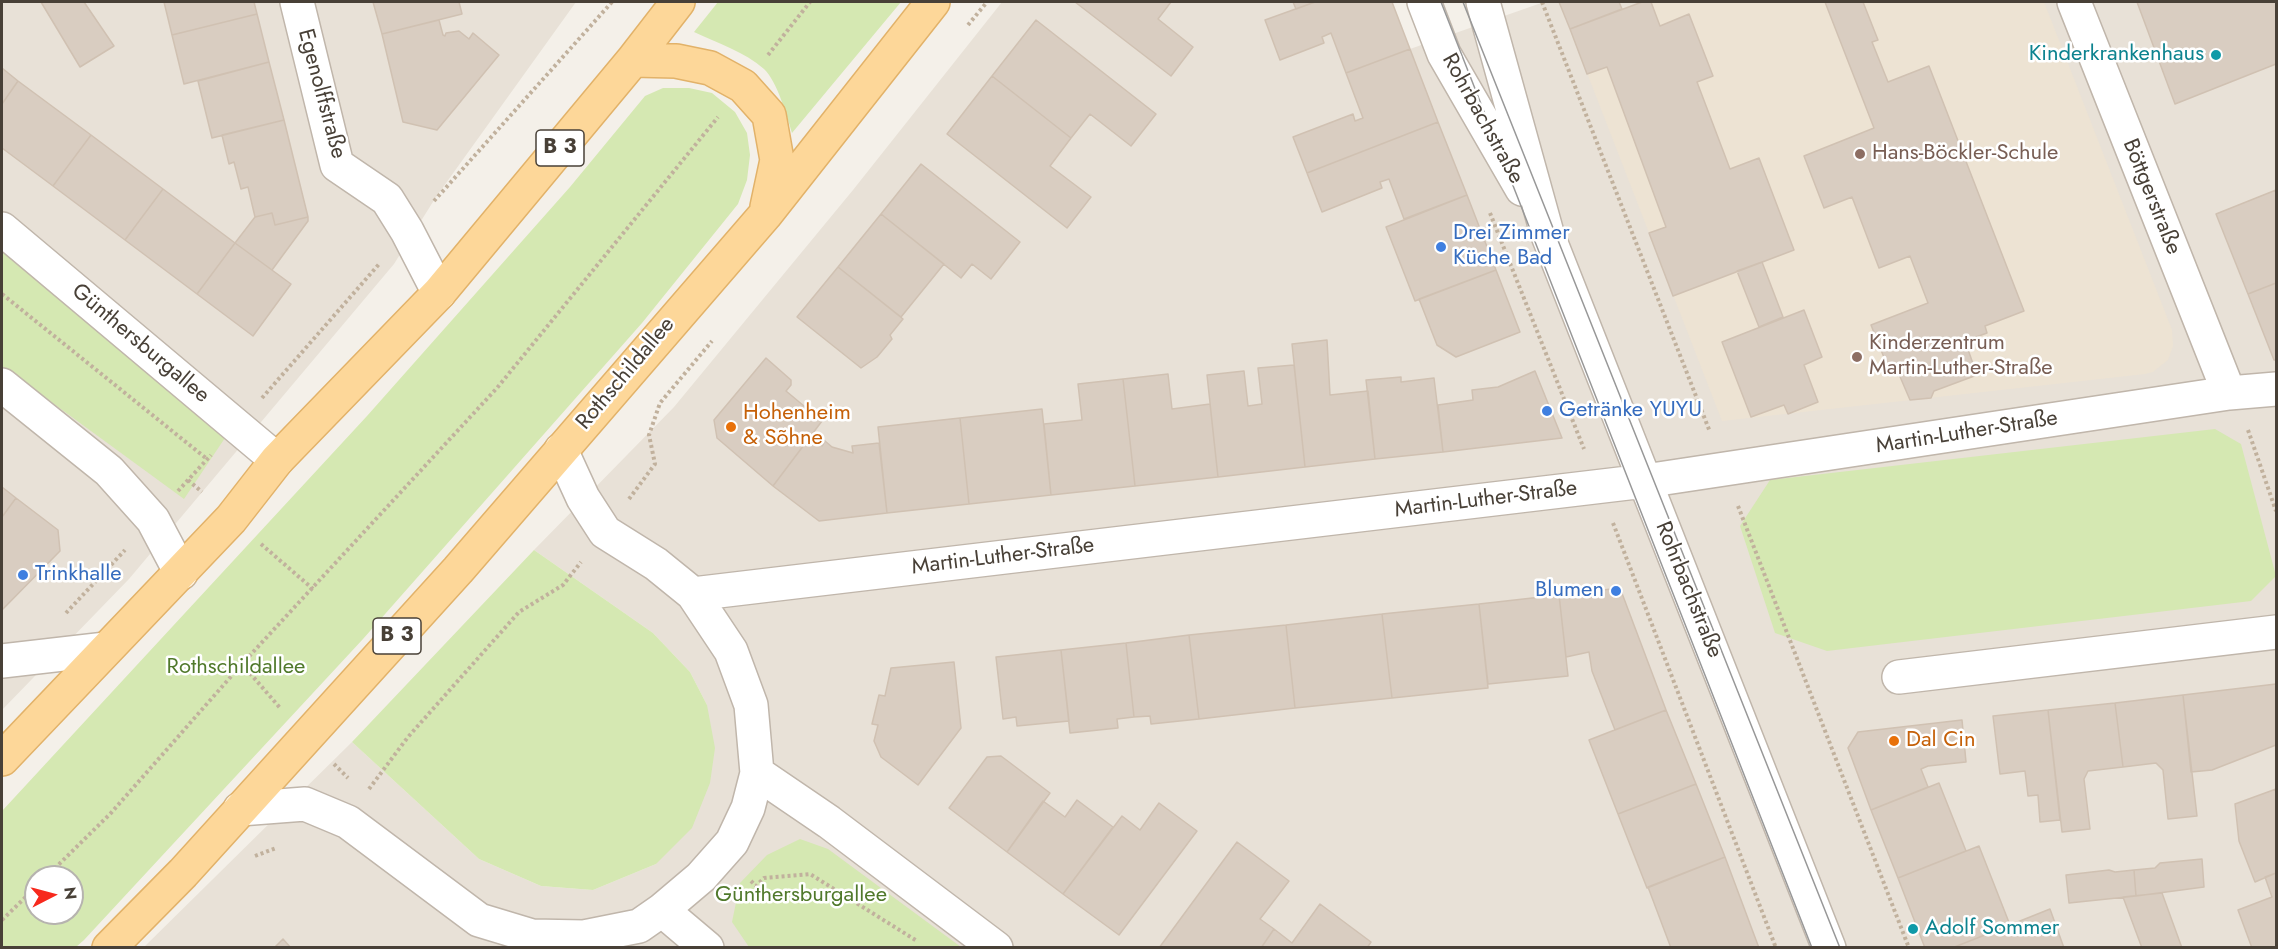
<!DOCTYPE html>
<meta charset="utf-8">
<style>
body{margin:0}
#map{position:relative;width:2278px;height:949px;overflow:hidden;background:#f4f0e9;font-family:Jost,sans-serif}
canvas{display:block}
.frame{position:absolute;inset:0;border:3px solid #484037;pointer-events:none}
.north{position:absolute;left:24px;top:865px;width:60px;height:60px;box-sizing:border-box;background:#fff;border:2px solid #b6b3af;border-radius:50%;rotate:84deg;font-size:16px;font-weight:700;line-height:24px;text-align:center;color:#484037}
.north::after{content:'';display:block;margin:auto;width:21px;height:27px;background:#f7291d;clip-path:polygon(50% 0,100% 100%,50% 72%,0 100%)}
</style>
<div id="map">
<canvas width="2278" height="949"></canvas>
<div class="frame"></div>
<div class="north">N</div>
</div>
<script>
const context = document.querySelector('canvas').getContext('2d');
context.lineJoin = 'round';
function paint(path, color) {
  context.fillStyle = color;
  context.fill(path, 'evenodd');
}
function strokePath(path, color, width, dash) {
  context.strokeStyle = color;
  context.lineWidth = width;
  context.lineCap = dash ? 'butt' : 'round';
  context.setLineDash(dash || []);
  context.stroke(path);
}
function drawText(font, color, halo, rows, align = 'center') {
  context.font = font + ' Jost,sans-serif';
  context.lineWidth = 5;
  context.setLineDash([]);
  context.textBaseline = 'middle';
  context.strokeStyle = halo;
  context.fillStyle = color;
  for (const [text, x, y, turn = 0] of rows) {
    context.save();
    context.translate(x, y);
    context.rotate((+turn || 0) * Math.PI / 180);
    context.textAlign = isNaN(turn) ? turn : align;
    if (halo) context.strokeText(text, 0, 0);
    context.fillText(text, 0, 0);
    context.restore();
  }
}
paint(new Path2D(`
 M 2,2 L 576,2 L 436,197 L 394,264 L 129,579 L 2,710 Z
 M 1002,2 L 1392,2 L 1410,49 L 1544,2 L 2276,2 L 2276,947 L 143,948 L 352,742 L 479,859 L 541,886 L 593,890 L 656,864 L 707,705 L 690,672 L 653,633 L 534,550 L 674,407 L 853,190 Z`), '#e8e1d7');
paint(new Path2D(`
 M 1642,2 L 2044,2 L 2172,330 L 2173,346 L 2168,360 L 2153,372 L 2145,374 L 1722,421 L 1570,29 Z`), '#ede3d3');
paint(new Path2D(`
 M 718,2 L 901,2 L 792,133 C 787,116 777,81 764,69 C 745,52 717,43 694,32 Z
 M 663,88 L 689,88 L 712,93 L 735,112 L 747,133 L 750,155 L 747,180 L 738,204 L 642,323 L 363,639 L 84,940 L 76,947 L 2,947 L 2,811 L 367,416 L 570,187 L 645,96 ZM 36,877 L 72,877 L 72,913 L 36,913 Z
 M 2,233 L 231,429 L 184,499 L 2,366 Z
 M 2215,429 L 2241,444 L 2276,576 L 2251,601 L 1827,651 L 1775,633 L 1740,526 L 1770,480 Z
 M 534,550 L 653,633 L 690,672 L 707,705 L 715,748 L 710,783 L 692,828 L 656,864 L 593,890 L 541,886 L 479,859 L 352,742 Z
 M 800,839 L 828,849 L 961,947 L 749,947 L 732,922 L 740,883 L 767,855 Z`), '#d5e8b2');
const building = new Path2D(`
 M 41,2 L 84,2 L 114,46 L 80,67 Z
 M 164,2 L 254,2 L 257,14 L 172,35 Z
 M 373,2 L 459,2 L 462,14 L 382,34 Z
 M 1075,2 L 1171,2 L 1158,19 L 1193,47 L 1171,76 Z
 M 1293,2 L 1315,2 L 1296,9 Z
 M 1315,2 L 1392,2 L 1410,49 L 1346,73 L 1331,33 L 1322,37 L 1324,43 L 1280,60 L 1265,20 Z
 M 1559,2 L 1619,2 L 1622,9 L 1570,29 Z
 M 1642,2 L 1651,2 L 1660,26 L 1689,14 L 1713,76 L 1697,82 L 1730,169 L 1759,158 L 1794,250 L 1673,296 L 1649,233 L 1666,227 L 1607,67 L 1587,74 L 1570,29 Z
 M 1825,2 L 1863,2 L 1878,40 L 1872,42 L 1888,82 L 1929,66 L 2024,311 L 1985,326 L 1987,333 L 1965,341 L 1977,375 L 1934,391 L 1931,398 L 1910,400 L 1898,372 L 1891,375 L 1871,325 L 1928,303 L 1910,256 L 1879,268 L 1852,197 L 1824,208 L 1804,156 L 1874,128 Z
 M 2137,2 L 2276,2 L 2276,64 L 2175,104 Z
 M 257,14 L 269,62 L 184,84 L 172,35 Z
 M 439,20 L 443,35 L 445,36 L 446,33 L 459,31 L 469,39 L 473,33 L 499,55 L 437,130 L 403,122 L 382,34 Z
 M 1036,20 L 1156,114 L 1131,146 L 1090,114 L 1071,138 L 992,76 Z
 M 1410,49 L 1438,122 L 1307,173 L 1293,137 L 1353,114 L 1355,121 L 1363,118 L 1346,73 Z
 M 269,62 L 284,120 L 212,138 L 198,81 Z
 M 2,68 L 18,81 L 2,104 Z
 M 992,76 L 1071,138 L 1050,166 L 1091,197 L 1067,228 L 947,134 Z
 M 18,81 L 91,135 L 53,186 L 2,148 L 2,104 Z
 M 284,120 L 308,217 L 275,225 L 272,213 L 255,217 L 248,187 L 241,189 L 234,162 L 229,164 L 222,135 Z
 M 1438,122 L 1467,195 L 1404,219 L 1389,179 L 1380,182 L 1382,188 L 1322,212 L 1307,173 Z
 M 91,135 L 163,189 L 125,240 L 53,186 Z
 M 921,164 L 1020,242 L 991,279 L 972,264 L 961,278 L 881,214 Z
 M 163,189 L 235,243 L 197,294 L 125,240 Z
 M 2276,190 L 2276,283 L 2248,294 L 2216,214 Z
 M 1467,195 L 1496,270 L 1415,301 L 1386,227 Z
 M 272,213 L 275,225 L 308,217 L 308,221 L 272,270 L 235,243 L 255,217 Z
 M 881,214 L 944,264 L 901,317 L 838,267 Z
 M 235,243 L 291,284 L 253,336 L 197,294 Z
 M 1762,262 L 1783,317 L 1759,327 L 1737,271 Z
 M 838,267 L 903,319 L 890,335 L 892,339 L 877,357 L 861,368 L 797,317 Z
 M 1496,270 L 1520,332 L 1456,357 L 1437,345 L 1419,299 Z
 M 2276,283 L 2276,360 L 2274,360 L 2248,294 Z
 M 1804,310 L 1822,357 L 1804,365 L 1818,402 L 1788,414 L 1784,405 L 1751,417 L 1722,342 Z
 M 1327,340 L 1330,395 L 1368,391 L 1375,459 L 1305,467 L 1292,344 Z
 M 766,358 L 791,380 L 791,385 L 786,391 L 822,421 L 773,486 L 717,438 L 714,420 Z
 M 1294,365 L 1305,467 L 1218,477 L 1207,375 L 1244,371 L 1248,406 L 1262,404 L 1258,368 Z
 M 1535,371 L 1562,438 L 1443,452 L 1438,405 L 1473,400 L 1472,390 L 1498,387 Z
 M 1168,374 L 1172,409 L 1210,404 L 1218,477 L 1135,486 L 1123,379 Z
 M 1401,377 L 1401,382 L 1434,378 L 1443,452 L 1375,459 L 1366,380 Z
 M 1123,379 L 1135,486 L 1051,495 L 1044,424 L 1082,420 L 1078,384 Z
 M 1042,409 L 1051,495 L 969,504 L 960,418 Z
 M 960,418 L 969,504 L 887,513 L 878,427 Z
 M 810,437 L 822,446 L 825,441 L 832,447 L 853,453 L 852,446 L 879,443 L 887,513 L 819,521 L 773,486 Z
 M 2,487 L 16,498 L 2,517 Z
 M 16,498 L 58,530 L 60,551 L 2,610 L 2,517 Z
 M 1620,588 L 1666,710 L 1615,730 L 1592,671 L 1589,652 L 1566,657 L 1559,595 Z
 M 1559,595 L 1568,676 L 1488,684 L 1479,604 Z
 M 1479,604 L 1488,688 L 1392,698 L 1382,614 Z
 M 1382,614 L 1392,698 L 1295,708 L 1286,625 Z
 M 1286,625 L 1295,708 L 1199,719 L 1189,635 Z
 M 1189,635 L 1199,719 L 1151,724 L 1150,716 L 1134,717 L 1126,643 Z
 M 1126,643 L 1134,717 L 1117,719 L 1118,728 L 1070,733 L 1061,650 Z
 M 1061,650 L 1069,721 L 1017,726 L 1016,717 L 1003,719 L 996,657 Z
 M 954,662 L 961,728 L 918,785 L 881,757 L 874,741 L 878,725 L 872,724 L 879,695 L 885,696 L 891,668 Z
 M 2276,684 L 2276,745 L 2212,770 L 2191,772 L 2183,695 Z
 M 2183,695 L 2197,816 L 2168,819 L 2163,770 L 2156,763 L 2123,767 L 2115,703 Z
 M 2115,703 L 2123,767 L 2088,771 L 2084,779 L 2090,829 L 2062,832 L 2048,710 Z
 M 1666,710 L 1696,784 L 1618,814 L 1589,740 Z
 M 2048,710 L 2060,820 L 2040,822 L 2038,795 L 2028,796 L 2025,771 L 2000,774 L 1993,716 Z
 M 1962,720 L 1966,762 L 1928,766 L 1921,769 L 1928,787 L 1871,810 L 1848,748 L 1858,732 Z
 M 1001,756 L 1050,793 L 1007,852 L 949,808 L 987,757 Z
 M 1939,783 L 1966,851 L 1898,878 L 1871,810 Z
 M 1696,784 L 1725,857 L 1647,888 L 1618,814 Z
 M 2276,789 L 2276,873 L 2255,882 L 2239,841 L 2235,804 Z
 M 1077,800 L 1113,827 L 1063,894 L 1007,852 L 1043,801 L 1065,817 Z
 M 1159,803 L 1197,831 L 1119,935 L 1063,894 L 1122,816 L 1140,830 Z
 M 1237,842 L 1289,881 L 1260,919 L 1274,929 L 1261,948 L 1159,948 Z
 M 1979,846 L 2010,925 L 1952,948 L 1925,948 L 1898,878 Z
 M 1725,857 L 1759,948 L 1671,948 L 1648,887 Z
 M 2202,859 L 2204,887 L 2136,896 L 2134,870 L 2155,868 L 2160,863 Z
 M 2109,870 L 2115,872 L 2134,870 L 2136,896 L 2069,903 L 2066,875 Z
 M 2276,873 L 2276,947 L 2252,948 L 2238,910 L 2272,897 L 2265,877 Z
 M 2162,893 L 2182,948 L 2142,948 L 2123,897 Z
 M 1320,904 L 1371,942 L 1367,948 L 1261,948 L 1274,929 L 1292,943 Z
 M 2050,909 L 2064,948 L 1952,948 L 2010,925 Z
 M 283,939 L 291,948 L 274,948 Z`);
paint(building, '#d9cdc1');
strokePath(building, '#d0c1b2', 1.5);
const minor = new Path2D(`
 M 297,2 L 337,165 L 387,199 L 407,231 L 439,293
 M 1424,2 L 1444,54 L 1522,189
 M 1483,2 L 1547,233 L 1829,948
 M 2074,2 L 2229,393
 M 2,229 L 277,460
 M 2,385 L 109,471 L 153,520 L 181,573
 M 693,594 L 1645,481 L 2229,393 L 2276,389
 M 2,661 L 106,649
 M 1899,677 L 2276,632
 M 757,773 L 829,822 L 996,948
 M 240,809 L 305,804 L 348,822 L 479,920 L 532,936 L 584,937 L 639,926 L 662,910 L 701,877 L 732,842 L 748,808 L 757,773 L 751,705 L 731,651 L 693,594 L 656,564 L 605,532 L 583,498 L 561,450
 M 662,910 L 707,948`);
const major = new Path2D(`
 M 633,60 L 676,61 L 710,68 L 743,86 L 769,115 L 777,160 L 767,207
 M 2,759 L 231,519 L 277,460 L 439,293 L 633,60 L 678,2
 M 109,948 L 183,873 L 458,570 L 765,215 L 933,2`);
strokePath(minor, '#c0b6ab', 36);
strokePath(major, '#e2b269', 36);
strokePath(new Path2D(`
 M 1542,2 L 1710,432
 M 968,25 L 987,2
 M 768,55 L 810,2
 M 434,201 L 612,2
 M 1490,213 L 1584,449
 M 2,294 L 207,459
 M 262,398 L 380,263
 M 2248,430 L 2276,511
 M 188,480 L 202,492
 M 178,491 L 211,455
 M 629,499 L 655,464 L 649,435 L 660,403 L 712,341
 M 1738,506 L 1909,948
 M 1613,523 L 1776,948
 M 261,544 L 313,589
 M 66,613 L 125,550
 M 242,664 L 281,709
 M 334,764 L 348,778
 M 369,789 L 408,737 L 519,612 L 563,585 L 581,562
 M 255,856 L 276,848
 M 46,877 L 111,813 L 242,664 L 497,388 L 718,117
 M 751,881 L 756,886 L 764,878 L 810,874 L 917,941
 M 2,920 L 36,887`), '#c1b19d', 4, [3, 3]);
strokePath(minor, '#fff', 33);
strokePath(major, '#fdd799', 33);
strokePath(new Path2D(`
 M 1441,2 L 1812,948
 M 1463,2 L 1840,948`), '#989898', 1.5);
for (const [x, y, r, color] of [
 [2216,55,6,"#0f9aa8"],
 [1860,154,6,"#8d6e63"],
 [1441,247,6,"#3f7fe0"],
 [1857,357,6,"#8d6e63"],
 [1547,411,6,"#3f7fe0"],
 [731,427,6,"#e8710a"],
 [23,575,6,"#3f7fe0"],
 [1616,591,6,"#3f7fe0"],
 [1894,741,6,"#e8710a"],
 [1913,929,6,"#0f9aa8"]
]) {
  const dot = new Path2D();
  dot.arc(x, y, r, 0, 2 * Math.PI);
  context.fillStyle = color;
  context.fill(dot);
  strokePath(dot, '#fff', 2);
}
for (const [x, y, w] of [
 [560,148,48],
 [397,636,48]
]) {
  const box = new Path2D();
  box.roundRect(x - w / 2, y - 18, w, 36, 4.5);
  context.fillStyle = '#fff';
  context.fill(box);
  strokePath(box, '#484037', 1.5);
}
drawText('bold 21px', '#484037', null, [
 ["B 3",560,148],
 ["B 3",397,636]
]);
drawText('22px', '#0d838f', '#fff', [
 ["Kinderkrankenhaus",2204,55],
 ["Adolf Sommer",1925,929,"left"]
], 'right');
drawText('22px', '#484037', '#fff', [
 ["Egenolffstraße",321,94,75],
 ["Rohrbachstraße",1482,119,61],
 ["Böttgerstraße",2151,197,68],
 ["Günthersburgallee",140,344,40],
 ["Rothschildallee",626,374,-50],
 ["Martin-Luther-Straße",1967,433,-9],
 ["Martin-Luther-Straße",1486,500,-7],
 ["Martin-Luther-Straße",1003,557,-7],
 ["Rohrbachstraße",1688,590,68]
]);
drawText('22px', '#785e54', '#fff', [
 ["Hans-Böckler-Schule",1872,154],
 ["Kinderzentrum",1869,344],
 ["Martin-Luther-Straße",1869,369]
], 'left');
drawText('22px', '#366cbe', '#fff', [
 ["Drei Zimmer",1453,234],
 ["Küche Bad",1453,259],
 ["Getränke YUYU",1559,411],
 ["Trinkhalle",35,575],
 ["Blumen",1604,591,"right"]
], 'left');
drawText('22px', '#c56008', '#fff', [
 ["Hohenheim",743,414],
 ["& Sõhne",743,439],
 ["Dal Cin",1906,741]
], 'left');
drawText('22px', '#50792b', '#fff', [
 ["Rothschildallee",236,668],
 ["Günthersburgallee",801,896]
]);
</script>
